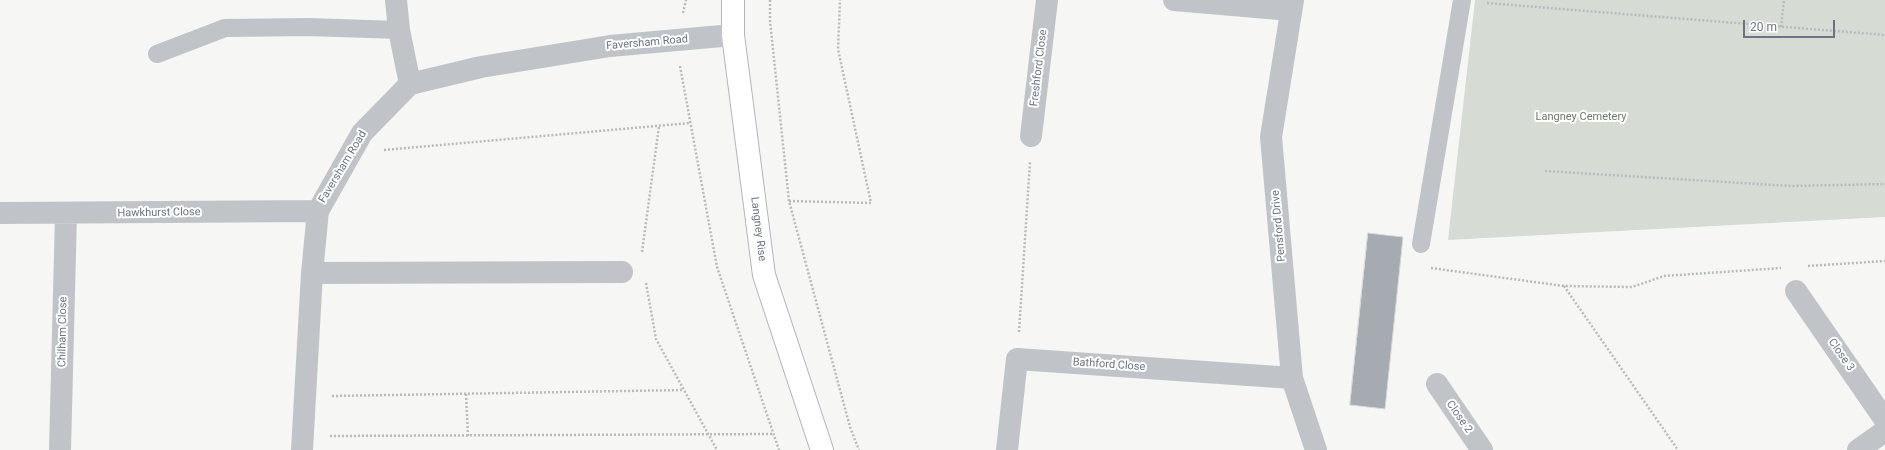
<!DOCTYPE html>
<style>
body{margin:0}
#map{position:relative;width:1885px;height:450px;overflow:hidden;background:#f6f7f4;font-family:Roboto,sans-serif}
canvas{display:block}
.scale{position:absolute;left:1743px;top:20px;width:92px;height:18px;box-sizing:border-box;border:2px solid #697582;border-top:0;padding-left:5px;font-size:12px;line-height:14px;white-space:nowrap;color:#697582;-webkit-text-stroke:3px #fff;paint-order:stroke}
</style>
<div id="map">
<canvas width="1885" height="450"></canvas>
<div class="scale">20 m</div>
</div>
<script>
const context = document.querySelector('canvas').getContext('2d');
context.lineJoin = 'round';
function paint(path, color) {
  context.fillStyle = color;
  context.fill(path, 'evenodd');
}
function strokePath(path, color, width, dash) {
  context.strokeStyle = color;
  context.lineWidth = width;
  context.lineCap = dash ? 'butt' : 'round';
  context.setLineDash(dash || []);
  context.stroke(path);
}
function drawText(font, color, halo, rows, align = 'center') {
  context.font = font + ' Roboto,sans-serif';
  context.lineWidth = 4;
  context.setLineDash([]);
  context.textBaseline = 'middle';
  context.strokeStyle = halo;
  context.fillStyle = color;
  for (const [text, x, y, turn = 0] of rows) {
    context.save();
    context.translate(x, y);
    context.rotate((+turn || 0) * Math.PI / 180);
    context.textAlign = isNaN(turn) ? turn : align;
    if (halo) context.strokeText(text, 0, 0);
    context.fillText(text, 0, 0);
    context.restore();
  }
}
paint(new Path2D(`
 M 1475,0 L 1885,0 L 1885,217 L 1448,240 Z`), '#d6dbd4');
const building = new Path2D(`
 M 1368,233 L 1403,237 L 1385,409 L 1350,405 Z`);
paint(building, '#a5abb1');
strokePath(building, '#d8d8d7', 1);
const secondary = new Path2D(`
 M 733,0 L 733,35 L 764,275 L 822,450`);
strokePath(secondary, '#b1b5ba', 24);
strokePath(new Path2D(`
 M 770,0 L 770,21 L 789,201 L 850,427 L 859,450
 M 1487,3 L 1885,35
 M 683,13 L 686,0
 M 1781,27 L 1784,0
 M 680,66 L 717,267 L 779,450
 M 384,150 L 690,123
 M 1545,171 L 1791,186 L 1885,184
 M 789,201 L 871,203 L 838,49 L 840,0
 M 642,252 L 659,126
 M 1808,266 L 1885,261
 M 1431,268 L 1564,286 L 1632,287 L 1664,276 L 1781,268
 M 646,283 L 656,339 L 717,450
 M 1564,286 L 1678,450
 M 1019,332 L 1030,162
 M 466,394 L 468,436
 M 332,396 L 684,390
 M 330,436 L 774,434`), '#b8bbbd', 2.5, [2, 2]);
strokePath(new Path2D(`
 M 157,54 L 225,28 L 308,27 L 399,30
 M 1421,244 L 1462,0`), '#c0c3c7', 18);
strokePath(new Path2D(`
 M 396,0 L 399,30 L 410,84
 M 1174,0 L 1291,10
 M 1293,0 L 1271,137 L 1292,378 L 1316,450
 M 1031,136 L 1047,0
 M 0,213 L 318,211
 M 312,273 L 622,272
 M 1796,291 L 1885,420
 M 1437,384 L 1482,450
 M 60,450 L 66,214
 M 302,450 L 312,273 L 318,211 L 362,133 L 410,84 L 481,67 L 610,46 L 733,35
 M 1007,450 L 1017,359 L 1292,378
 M 1858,450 L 1885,431`), '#c0c3c7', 22);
strokePath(secondary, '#fff', 22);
drawText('11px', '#697582', '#fff', [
 ["Faversham Road",647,43,-5],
 ["Freshford Close",1039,68,-83],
 ["Faversham Road",343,167,-59],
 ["Hawkhurst Close",159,213,-1],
 ["Pensford Drive",1279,226,-95],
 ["Langney Rise",758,229,83],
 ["Chilham Close",63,332,-89],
 ["Close 3",1841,355,55],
 ["Bathford Close",1109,365,4],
 ["Close 2",1459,417,55]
]);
drawText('11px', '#6a7a67', '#fff', [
 ["Langney Cemetery",1581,117]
]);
</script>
